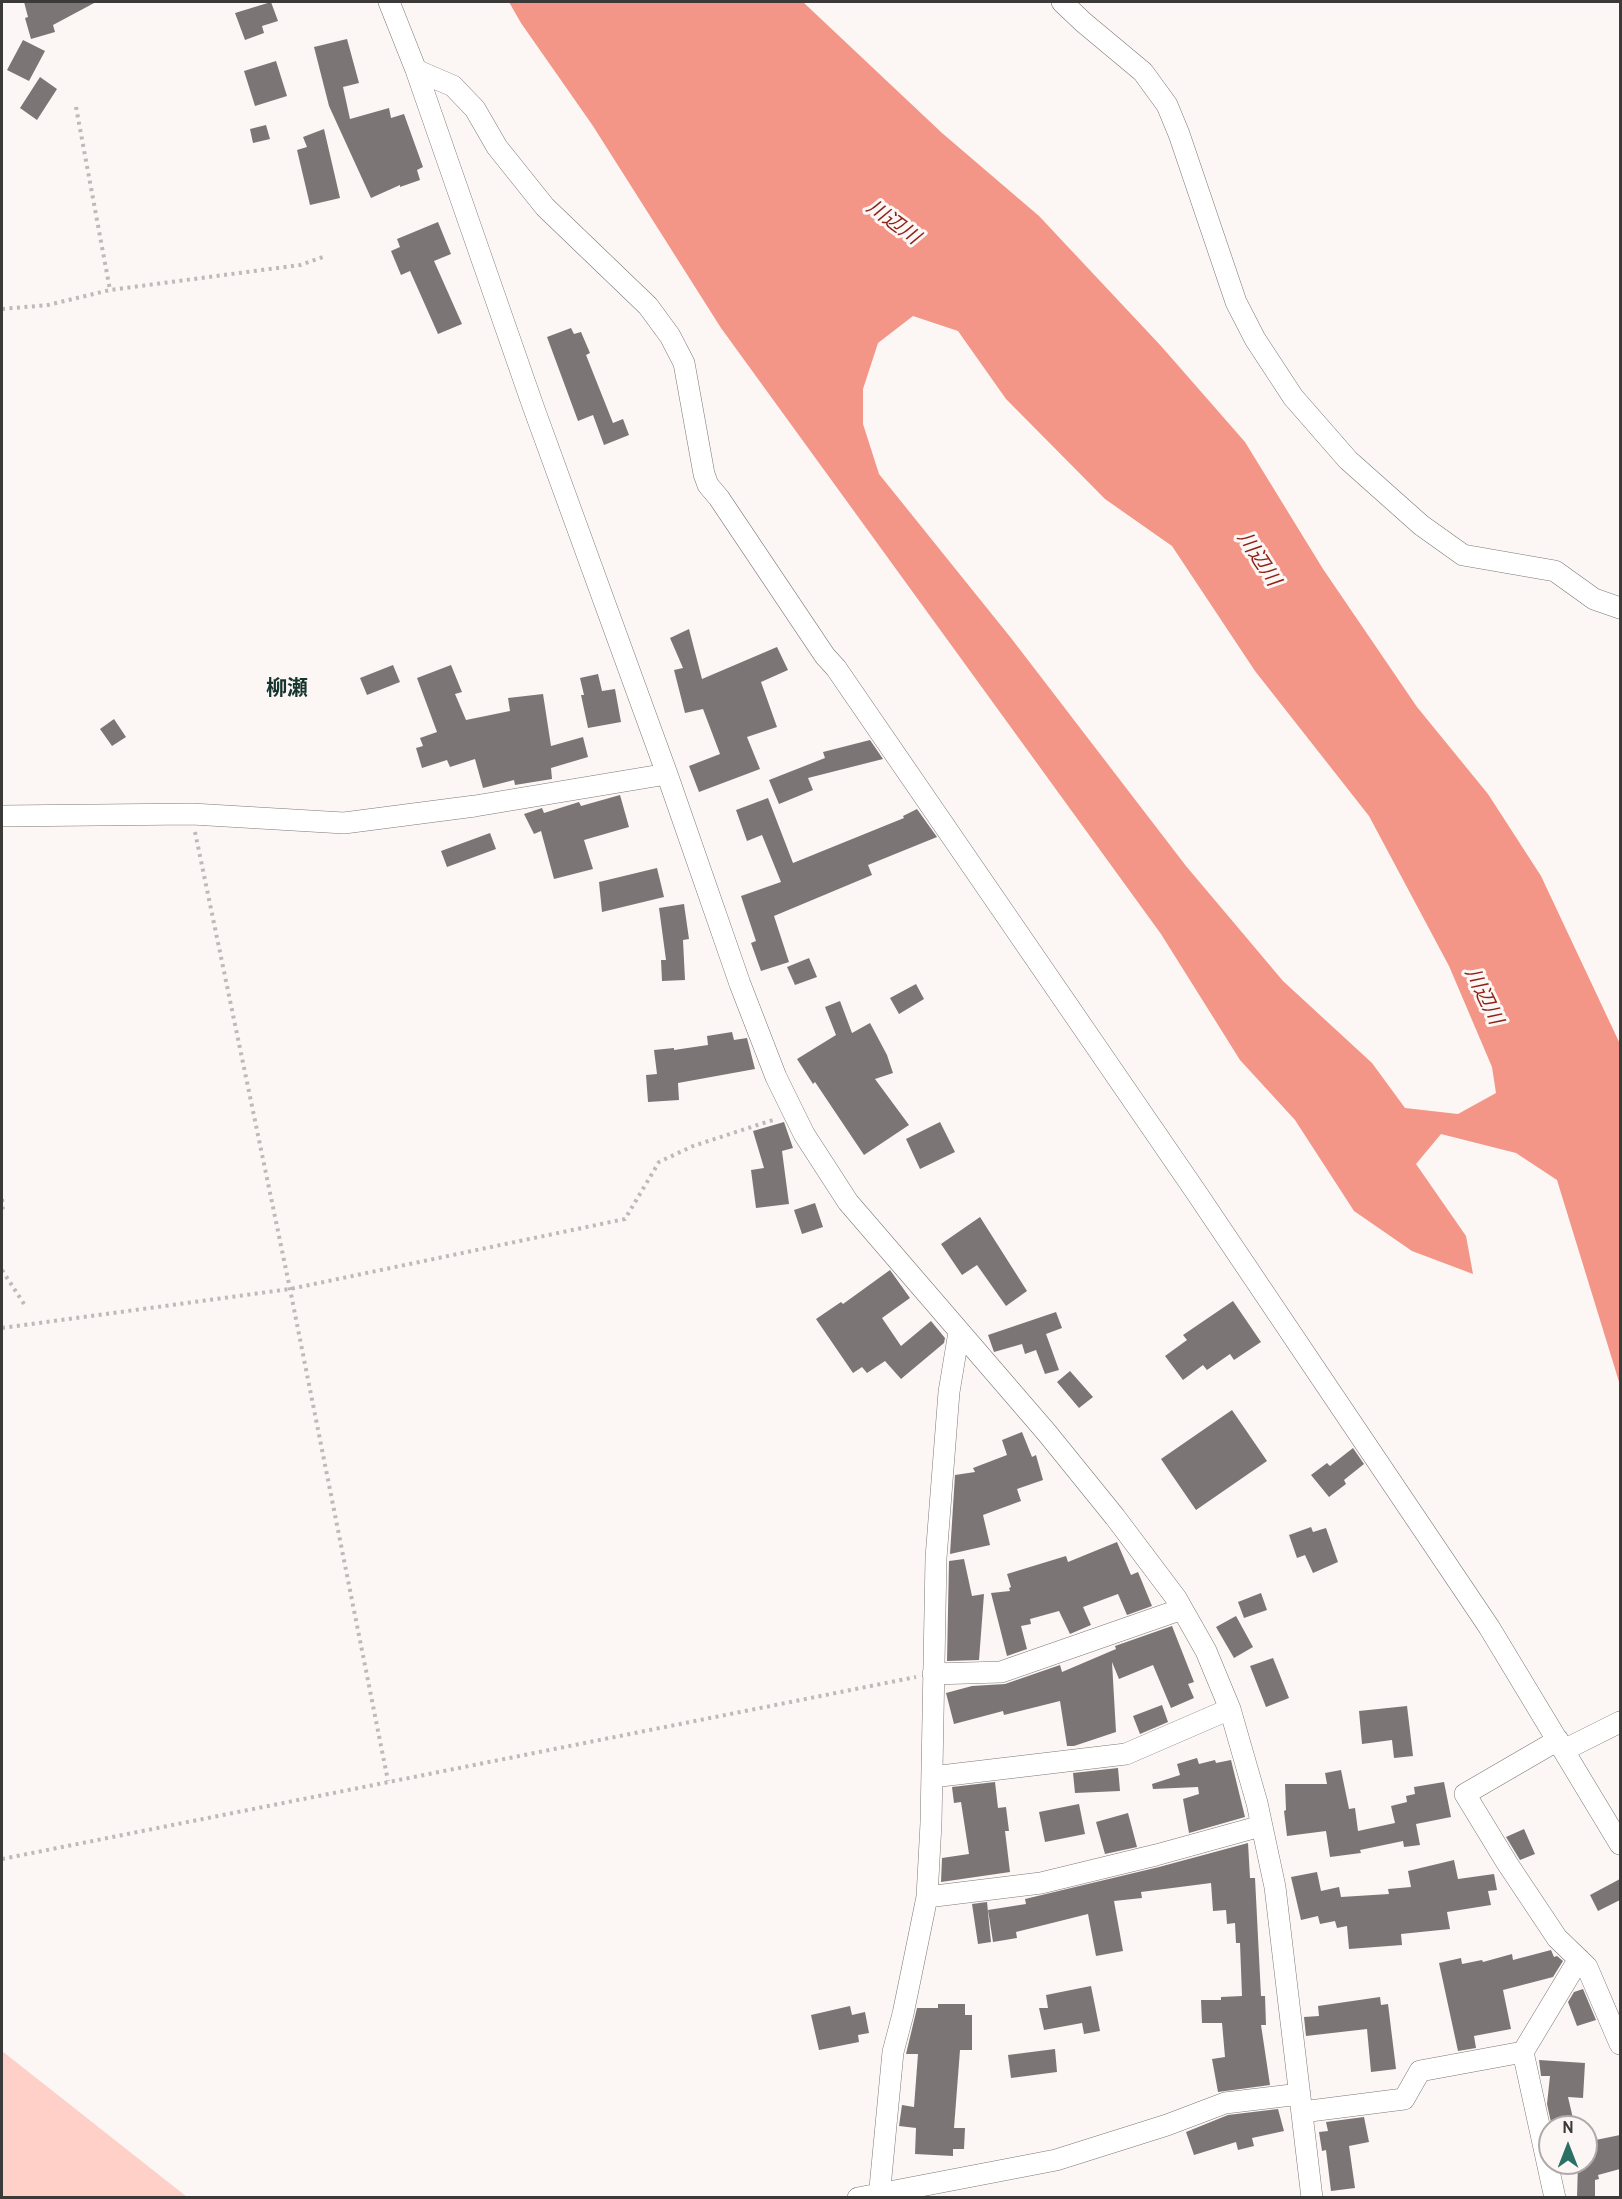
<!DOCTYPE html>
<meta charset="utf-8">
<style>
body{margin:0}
#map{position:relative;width:1622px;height:2199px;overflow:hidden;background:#fcf6f5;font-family:Overpass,sans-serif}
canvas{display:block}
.frame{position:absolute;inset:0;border:3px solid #3c3939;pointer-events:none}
.north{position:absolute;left:1538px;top:2115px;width:60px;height:60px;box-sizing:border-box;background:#fcf6f5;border:2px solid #afaaaa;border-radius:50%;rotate:0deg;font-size:16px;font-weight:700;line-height:24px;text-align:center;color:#3c3939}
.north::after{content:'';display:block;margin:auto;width:21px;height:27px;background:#2b7064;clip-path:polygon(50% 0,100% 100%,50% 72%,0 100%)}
</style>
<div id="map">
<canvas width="1622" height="2199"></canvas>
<div class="frame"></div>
<div class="north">N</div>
</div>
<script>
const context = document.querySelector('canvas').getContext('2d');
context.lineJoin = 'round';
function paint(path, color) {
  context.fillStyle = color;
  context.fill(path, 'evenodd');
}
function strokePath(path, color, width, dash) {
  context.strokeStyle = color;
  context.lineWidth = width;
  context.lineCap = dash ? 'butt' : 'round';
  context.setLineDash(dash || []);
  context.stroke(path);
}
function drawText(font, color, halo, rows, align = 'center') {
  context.font = font + ' Overpass,"Noto Sans JP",sans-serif';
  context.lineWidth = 6;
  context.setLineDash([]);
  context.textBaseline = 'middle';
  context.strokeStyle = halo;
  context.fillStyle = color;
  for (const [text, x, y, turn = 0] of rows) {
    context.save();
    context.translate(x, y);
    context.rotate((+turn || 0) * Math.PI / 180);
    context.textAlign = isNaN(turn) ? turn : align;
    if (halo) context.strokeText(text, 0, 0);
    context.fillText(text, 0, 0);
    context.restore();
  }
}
paint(new Path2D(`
 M 2,2051 L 187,2197 L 2,2197 Z`), '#fed0c8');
paint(new Path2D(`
 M 509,2 L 803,2 L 942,133 L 1039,216 L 1161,346 L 1245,442 L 1323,569 L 1417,707 L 1488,794 L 1541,876 L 1620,1044 L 1620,1385 L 1557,1180 L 1516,1153 L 1441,1134 L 1416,1164 L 1466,1236 L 1473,1274 L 1412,1251 L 1354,1211 L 1295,1120 L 1240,1060 L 1161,934 L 721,328 L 593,126 L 521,23 ZM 913,316 L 958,331 L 1006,399 L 1105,499 L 1172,546 L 1255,671 L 1369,816 L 1449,966 L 1492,1067 L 1496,1093 L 1458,1114 L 1405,1108 L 1372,1063 L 1283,981 L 1186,866 L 1011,638 L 879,474 L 863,424 L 863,389 L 878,343 Z`), '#f39687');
paint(new Path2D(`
 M 24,2 L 96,2 L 53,25 L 55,32 L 31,39 L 25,18 L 28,17 Z
 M 271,2 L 278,21 L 262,26 L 264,33 L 245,40 L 235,13 Z
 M 347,39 L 359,83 L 343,87 L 350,119 L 389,108 L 391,118 L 404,114 L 423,167 L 417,170 L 420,180 L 400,187 L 400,185 L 371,198 L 329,106 L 314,47 Z
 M 23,40 L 45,51 L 29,81 L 7,70 Z
 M 276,61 L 287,96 L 255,106 L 244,71 Z
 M 40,77 L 57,89 L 37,120 L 20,108 Z
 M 266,125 L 270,139 L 253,143 L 250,129 Z
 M 324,129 L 340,198 L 310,205 L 297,150 L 307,147 L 303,137 Z
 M 438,222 L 451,254 L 434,261 L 462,324 L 438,334 L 410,271 L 401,275 L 391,251 L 400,247 L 397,239 Z
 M 571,328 L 574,334 L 581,332 L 590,353 L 586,355 L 613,423 L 623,419 L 629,435 L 604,445 L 593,415 L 578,421 L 547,337 Z
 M 689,629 L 702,679 L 777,647 L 788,670 L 761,682 L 777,727 L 747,737 L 760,769 L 699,792 L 689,766 L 720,754 L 703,709 L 685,713 L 674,670 L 683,668 L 670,638 Z
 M 393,665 L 400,682 L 367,695 L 360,678 Z
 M 451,665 L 462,692 L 455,694 L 466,720 L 510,711 L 508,698 L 543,694 L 551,746 L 583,737 L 588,757 L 551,768 L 552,779 L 515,785 L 514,780 L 483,788 L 475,759 L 450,767 L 447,760 L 422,768 L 416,748 L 423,746 L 420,738 L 437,732 L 417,678 Z
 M 598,674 L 602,691 L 615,689 L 621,722 L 588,728 L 581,695 L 584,695 L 580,678 Z
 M 114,719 L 126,737 L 112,746 L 100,729 Z
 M 870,740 L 883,759 L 808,778 L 813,790 L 779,804 L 769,780 L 825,758 L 823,752 Z
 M 620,795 L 629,827 L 584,840 L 593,869 L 554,879 L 541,831 L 534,834 L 524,814 L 542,808 L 544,813 L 579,802 L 581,806 Z
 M 768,798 L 793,863 L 904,818 L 903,816 L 917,809 L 937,837 L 868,865 L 872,875 L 774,916 L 789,962 L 761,971 L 751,943 L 756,941 L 741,896 L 781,882 L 762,835 L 747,841 L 736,810 Z
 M 490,833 L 496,849 L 447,867 L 441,851 Z
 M 657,868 L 664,897 L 602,912 L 599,882 Z
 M 684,904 L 689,939 L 683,940 L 685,980 L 662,981 L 661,960 L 666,960 L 659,908 Z
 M 809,958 L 817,977 L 795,985 L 787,967 Z
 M 916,984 L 924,999 L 899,1014 L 890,998 Z
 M 840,1001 L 852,1033 L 870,1023 L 887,1055 L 893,1073 L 875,1079 L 909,1125 L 864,1155 L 815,1082 L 813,1084 L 797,1059 L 836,1035 L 825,1007 Z
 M 732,1032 L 734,1040 L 747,1038 L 755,1069 L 678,1083 L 679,1100 L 648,1102 L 646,1075 L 657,1074 L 654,1050 L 674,1048 L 674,1050 L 708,1045 L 707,1036 Z
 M 784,1122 L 793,1148 L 782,1151 L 789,1204 L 756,1208 L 751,1170 L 764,1168 L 753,1131 Z
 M 940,1122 L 955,1152 L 920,1169 L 906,1139 Z
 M 815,1203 L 823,1227 L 802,1234 L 794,1210 Z
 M 980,1217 L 1027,1291 L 1006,1306 L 977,1265 L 962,1275 L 941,1244 Z
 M 890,1270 L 910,1298 L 882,1318 L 901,1346 L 931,1321 L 945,1338 L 944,1343 L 901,1379 L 885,1361 L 867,1373 L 862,1367 L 853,1373 L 816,1319 L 841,1302 L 843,1304 Z
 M 1233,1301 L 1261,1342 L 1234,1360 L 1230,1354 L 1207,1370 L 1203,1365 L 1183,1380 L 1165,1356 L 1187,1340 L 1183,1335 Z
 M 1056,1312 L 1062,1328 L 1046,1334 L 1059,1370 L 1045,1374 L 1036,1350 L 1025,1354 L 1022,1344 L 994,1352 L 988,1335 Z
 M 1070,1371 L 1093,1397 L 1079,1408 L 1057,1382 Z
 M 1232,1410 L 1267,1461 L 1196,1510 L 1161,1459 Z
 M 1022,1432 L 1032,1457 L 1036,1455 L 1043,1480 L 1017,1489 L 1021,1501 L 983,1515 L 990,1545 L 950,1554 L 955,1475 L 975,1472 L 973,1468 L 1007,1455 L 1002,1440 Z
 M 1353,1448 L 1364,1464 L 1344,1480 L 1346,1484 L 1329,1497 L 1311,1475 L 1327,1463 L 1330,1466 Z
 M 1311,1527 L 1313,1532 L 1326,1528 L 1338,1562 L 1313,1573 L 1305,1555 L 1297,1558 L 1289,1535 Z
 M 1117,1542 L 1131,1575 L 1138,1572 L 1152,1606 L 1127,1615 L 1118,1594 L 1083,1607 L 1091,1625 L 1070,1634 L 1059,1611 L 1030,1619 L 1031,1624 L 1021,1626 L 1027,1649 L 1007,1656 L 991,1593 L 1010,1591 L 1009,1588 L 1011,1587 L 1007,1574 L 1066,1556 L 1068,1562 Z
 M 964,1559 L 972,1596 L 984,1594 L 979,1660 L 947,1661 L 949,1561 Z
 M 1261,1593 L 1267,1610 L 1244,1618 L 1238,1602 Z
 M 1236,1616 L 1253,1647 L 1234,1658 L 1216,1627 Z
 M 1172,1626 L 1194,1682 L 1188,1684 L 1194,1698 L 1171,1708 L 1153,1665 L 1119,1679 L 1112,1662 L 1116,1732 L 1074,1746 L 1067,1746 L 1060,1701 L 1004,1715 L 1003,1711 L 954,1724 L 946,1693 L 972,1686 L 1005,1684 L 1060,1665 L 1062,1672 L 1116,1649 L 1115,1646 Z
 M 1273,1658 L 1289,1698 L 1266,1707 L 1250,1666 Z
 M 1162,1705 L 1168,1722 L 1140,1734 L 1133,1716 Z
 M 1407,1706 L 1413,1756 L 1394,1758 L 1392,1740 L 1362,1744 L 1359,1711 Z
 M 1197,1758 L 1199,1764 L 1215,1760 L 1216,1763 L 1231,1760 L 1245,1817 L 1189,1833 L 1183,1799 L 1199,1794 L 1198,1787 L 1153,1789 L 1152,1784 L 1180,1775 L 1177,1764 Z
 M 1118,1768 L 1120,1791 L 1075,1793 L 1073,1773 Z
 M 1341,1770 L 1349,1809 L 1355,1808 L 1358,1831 L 1395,1823 L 1391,1806 L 1407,1802 L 1406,1796 L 1415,1794 L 1414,1787 L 1444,1782 L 1451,1817 L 1416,1824 L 1420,1845 L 1404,1847 L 1403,1841 L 1360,1850 L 1361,1853 L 1330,1857 L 1326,1831 L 1287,1836 L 1284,1811 L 1286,1810 L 1285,1784 L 1327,1784 L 1325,1773 Z
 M 995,1782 L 998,1808 L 1006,1807 L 1009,1831 L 1005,1831 L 1010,1872 L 941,1882 L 942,1858 L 969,1854 L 961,1802 L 954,1803 L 952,1787 Z
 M 1079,1804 L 1085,1834 L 1045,1842 L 1039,1812 Z
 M 1128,1813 L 1137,1847 L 1105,1854 L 1096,1822 Z
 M 1524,1829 L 1535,1854 L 1520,1860 L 1506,1837 Z
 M 1248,1843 L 1250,1878 L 1255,1878 L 1261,1996 L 1265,1996 L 1266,2025 L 1261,2025 L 1270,2085 L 1218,2092 L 1212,2059 L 1225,2057 L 1222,2023 L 1202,2023 L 1201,2000 L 1221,2000 L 1221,1997 L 1242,1996 L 1240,1943 L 1236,1943 L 1235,1923 L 1227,1924 L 1226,1910 L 1213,1911 L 1211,1883 L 1141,1892 L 1142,1898 L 1114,1901 L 1123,1951 L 1096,1956 L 1088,1914 L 1016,1932 L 1017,1938 L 993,1942 L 988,1910 L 1026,1904 L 1025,1899 L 1159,1867 Z
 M 1454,1860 L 1458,1879 L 1494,1874 L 1497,1890 L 1488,1891 L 1491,1905 L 1447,1912 L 1450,1929 L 1401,1934 L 1402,1945 L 1349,1949 L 1347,1926 L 1337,1928 L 1335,1921 L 1320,1924 L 1318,1916 L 1301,1920 L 1291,1877 L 1317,1872 L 1321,1891 L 1339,1887 L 1341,1897 L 1389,1894 L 1388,1889 L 1411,1887 L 1408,1871 Z
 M 1620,1879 L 1620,1900 L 1598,1911 L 1590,1895 Z
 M 987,1902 L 991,1942 L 978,1944 L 972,1904 Z
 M 1551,1950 L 1554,1957 L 1557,1956 L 1563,1961 L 1553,1977 L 1503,1990 L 1511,2029 L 1474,2036 L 1476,2048 L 1458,2051 L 1439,1963 L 1461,1958 L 1462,1964 L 1482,1960 L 1483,1962 L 1512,1954 L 1513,1960 Z
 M 1091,1986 L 1100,2031 L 1084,2034 L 1082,2023 L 1044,2030 L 1039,2008 L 1048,2008 L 1046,1995 Z
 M 1583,1989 L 1596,2020 L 1577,2026 L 1568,2002 L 1574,1992 Z
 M 1380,1997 L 1381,2005 L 1388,2004 L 1396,2069 L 1371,2072 L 1367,2029 L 1306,2036 L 1304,2017 L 1319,2016 L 1318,2006 Z
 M 938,2004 L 965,2004 L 965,2015 L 972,2015 L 972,2050 L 960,2050 L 954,2128 L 965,2128 L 964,2149 L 953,2149 L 953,2156 L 915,2154 L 916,2128 L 899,2126 L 902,2105 L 914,2107 L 918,2054 L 906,2054 L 917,2008 L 938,2008 Z
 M 850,2006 L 852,2015 L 865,2012 L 869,2033 L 858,2035 L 859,2042 L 819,2050 L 811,2015 Z
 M 1055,2049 L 1057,2072 L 1011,2078 L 1008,2055 Z
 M 1539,2060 L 1585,2063 L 1583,2098 L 1568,2097 L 1575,2127 L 1552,2127 L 1547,2104 L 1550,2076 L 1541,2076 Z
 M 1278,2109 L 1284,2131 L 1252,2138 L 1254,2146 L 1238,2150 L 1236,2142 L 1194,2155 L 1186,2132 L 1228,2115 Z
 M 1364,2117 L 1369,2142 L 1349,2146 L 1355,2188 L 1331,2191 L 1326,2150 L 1322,2151 L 1319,2132 L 1328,2131 L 1326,2122 Z
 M 1620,2135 L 1620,2169 L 1598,2175 L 1599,2179 L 1595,2180 L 1595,2198 L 1577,2198 L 1578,2163 L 1586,2163 L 1586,2142 Z`), '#7b7675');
const minor = new Path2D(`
 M 389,2 L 416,70 L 533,406 L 667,774 L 740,984 L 776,1077 L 804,1134 L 848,1202 L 1047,1433 L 1115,1517 L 1176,1598 L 1206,1651 L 1230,1709 L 1257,1803 L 1275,1887 L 1312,2198
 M 1062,2 L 1083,22 L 1143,72 L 1167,105 L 1179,134 L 1236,302 L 1255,339 L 1293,397 L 1348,460 L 1421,525 L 1463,555 L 1555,571 L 1594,599 L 1620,608
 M 416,70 L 453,86 L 475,109 L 497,147 L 545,207 L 648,306 L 670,336 L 684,363 L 704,474 L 708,485 L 719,498 L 825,656 L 836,668 L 1196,1192 L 1489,1627 L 1620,1844
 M 2,816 L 192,814 L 344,823 L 475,806 L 667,774
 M 933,1674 L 1001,1672 L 1182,1609
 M 1558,1740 L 1465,1794 L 1507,1863 L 1557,1938 L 1587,1967 L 1620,2044
 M 1564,1750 L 1620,1722
 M 932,1777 L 1126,1754 L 1230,1709
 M 927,1897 L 1041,1883 L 1156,1855 L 1261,1826
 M 1523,2052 L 1555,2198
 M 1302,2112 L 1404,2099 L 1420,2071 L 1523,2052 L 1579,1959
 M 858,2198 L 1056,2160 L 1167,2125 L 1225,2103 L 1300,2094
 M 879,2198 L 893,2052 L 903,2014 L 927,1897 L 931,1823 L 936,1558 L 949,1392 L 959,1332`);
strokePath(minor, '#7d7877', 22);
strokePath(new Path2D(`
 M 76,107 L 110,290
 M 2,309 L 48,305 L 110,290 L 300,265 L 326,256
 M 195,832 L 290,1289 L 388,1781
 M 2,1199 L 3,1205 L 2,1214
 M 2,1270 L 24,1304
 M 2,1328 L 290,1289 L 625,1219 L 659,1162 L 693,1146 L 776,1119
 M 2,1859 L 916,1677`), '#bfbaba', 4, [3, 4.5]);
strokePath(minor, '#fff', 21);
drawText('italic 20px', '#8e2217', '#fcf6f5', [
 ["川辺川",892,224,36],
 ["川辺川",1257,560,57],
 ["川辺川",1482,997,64]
]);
drawText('bold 21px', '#15352f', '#fcf6f5', [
 ["柳瀬",287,691]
]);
</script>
